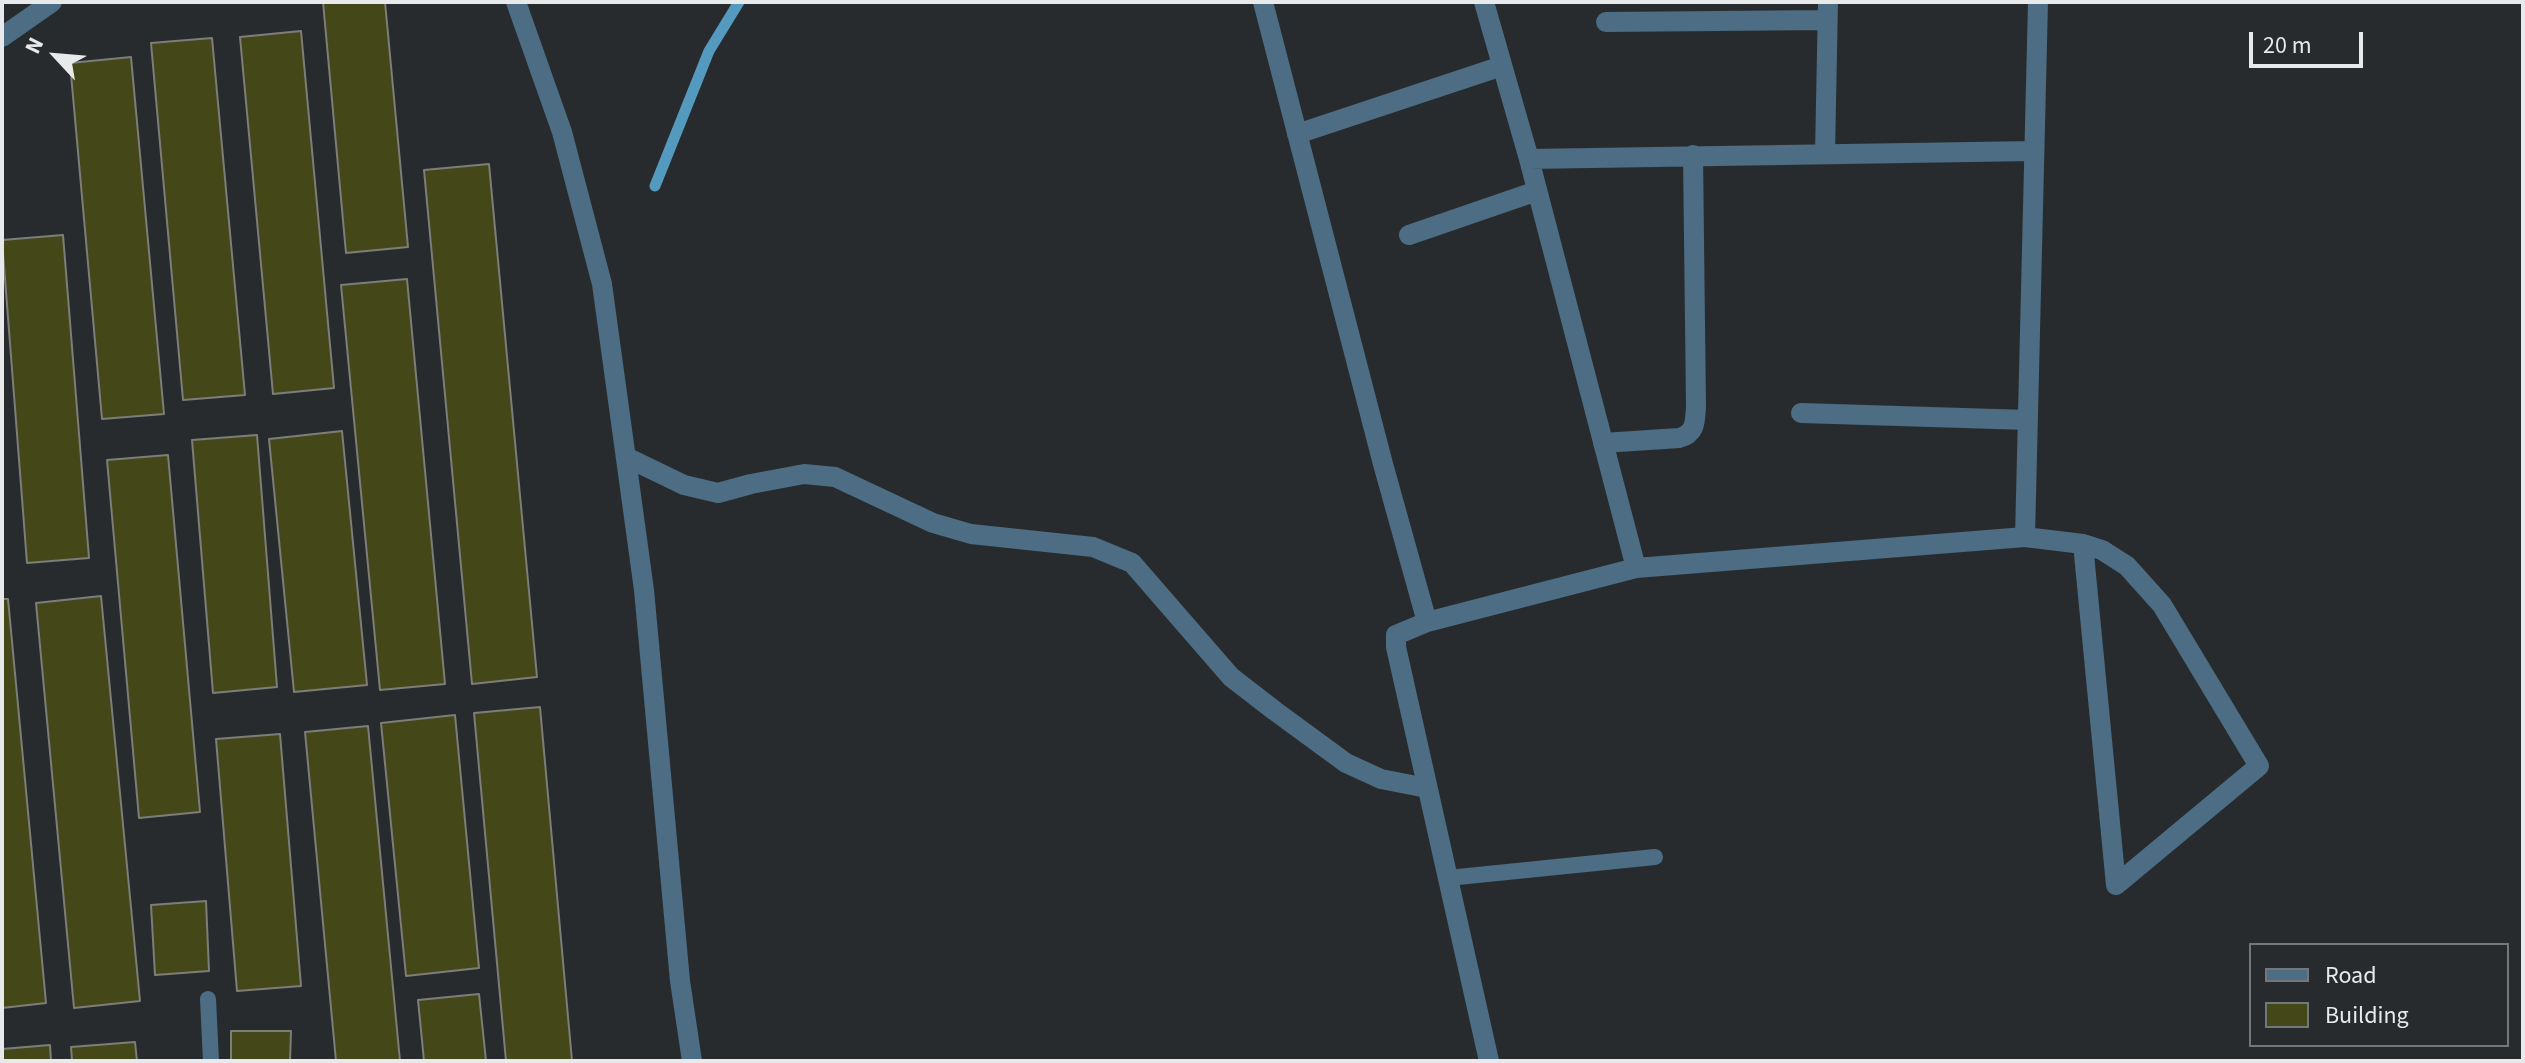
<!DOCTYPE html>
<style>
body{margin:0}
#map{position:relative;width:2525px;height:1063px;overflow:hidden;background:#282b2e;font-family:"Source Sans 3",sans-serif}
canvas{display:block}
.frame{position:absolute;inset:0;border:4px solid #e7e9eb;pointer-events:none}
.legend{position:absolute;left:2249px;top:943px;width:260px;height:104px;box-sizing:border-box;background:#282b2e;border:2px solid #74777a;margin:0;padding:10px 14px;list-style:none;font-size:24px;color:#e7e9eb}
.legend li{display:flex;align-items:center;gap:16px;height:40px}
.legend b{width:40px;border:2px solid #74777a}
.north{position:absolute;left:16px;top:16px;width:80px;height:80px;-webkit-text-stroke:6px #282b2e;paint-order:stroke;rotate:296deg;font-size:22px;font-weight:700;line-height:32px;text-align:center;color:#e7e9eb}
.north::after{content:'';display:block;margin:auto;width:28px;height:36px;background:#e7e9eb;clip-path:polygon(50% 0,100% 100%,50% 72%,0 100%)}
.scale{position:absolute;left:2249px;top:32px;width:114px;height:36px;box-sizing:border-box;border:4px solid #e7e9eb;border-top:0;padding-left:10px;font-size:24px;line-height:28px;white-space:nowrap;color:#e7e9eb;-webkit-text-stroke:6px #282b2e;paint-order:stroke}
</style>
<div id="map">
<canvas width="2525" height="1063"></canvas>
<div class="frame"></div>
<ul class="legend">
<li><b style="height:10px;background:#4c6d83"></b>Road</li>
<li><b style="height:22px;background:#444819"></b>Building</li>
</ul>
<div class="north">N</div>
<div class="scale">20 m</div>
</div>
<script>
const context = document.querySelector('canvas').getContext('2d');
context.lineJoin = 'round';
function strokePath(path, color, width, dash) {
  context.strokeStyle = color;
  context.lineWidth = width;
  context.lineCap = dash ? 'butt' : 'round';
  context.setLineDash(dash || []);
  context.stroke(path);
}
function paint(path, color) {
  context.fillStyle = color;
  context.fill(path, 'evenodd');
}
strokePath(new Path2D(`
 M 655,186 L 709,51 L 739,2`), '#549abe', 11);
const building = new Path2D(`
 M 323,2 L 385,2 L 408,247 L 346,253 Z
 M 301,31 L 334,388 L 273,394 L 240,37 Z
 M 212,38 L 245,395 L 183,400 L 151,43 Z
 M 131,57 L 164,414 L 102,419 L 70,63 Z
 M 489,164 L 537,677 L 472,684 L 424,170 Z
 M 63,235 L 89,558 L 27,563 L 2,240 Z
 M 407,279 L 445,684 L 380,690 L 341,285 Z
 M 342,431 L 367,685 L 294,692 L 269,439 Z
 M 257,435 L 277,687 L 213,693 L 192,440 Z
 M 168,455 L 200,812 L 139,818 L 107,460 Z
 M 101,596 L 140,1001 L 74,1008 L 36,603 Z
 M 2,599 L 8,599 L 46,1003 L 2,1008 Z
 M 540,707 L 572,1061 L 506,1061 L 474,713 Z
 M 455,715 L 479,968 L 406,976 L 381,723 Z
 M 368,726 L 400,1061 L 336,1061 L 305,732 Z
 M 280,734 L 301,986 L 237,991 L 216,739 Z
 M 206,901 L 209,971 L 155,975 L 151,905 Z
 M 479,994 L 486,1061 L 424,1061 L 418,1000 Z
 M 231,1031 L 291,1031 L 290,1061 L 231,1061 Z
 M 135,1042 L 137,1061 L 72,1061 L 71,1047 Z
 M 50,1045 L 51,1061 L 2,1061 L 2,1049 Z`);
paint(building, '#444819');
strokePath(building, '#7d7d79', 2);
strokePath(new Path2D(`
 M 1448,878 L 1655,857
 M 208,999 L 211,1061`), '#4c6d83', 16);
strokePath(new Path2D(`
 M 516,2 L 562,132 L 602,284 L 644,590 L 680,981 L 692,1061
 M 1263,2 L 1383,464 L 1427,622
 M 1484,2 L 1529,159 L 1636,568
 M 1606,22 L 1827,20
 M 2,37 L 52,2
 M 1297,134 L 1502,66
 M 1825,154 L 1828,2
 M 1529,159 L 2034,151
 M 1409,235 L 1537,191
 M 1801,413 L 2028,420
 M 1603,443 L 1679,438 C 1696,434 1695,421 1696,406 L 1693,155
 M 626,457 L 684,485 L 718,493 L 751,484 L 804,474 L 835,477 L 933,523 L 971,534 L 1093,547 L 1132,563 L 1231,677 L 1275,711 L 1346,763 L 1381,779 L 1427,788
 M 2025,537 L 2083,544 L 2102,550 L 2127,566 L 2162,605 L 2259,766 L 2116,885 L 2083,544
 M 1489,1061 L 1396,647 L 1396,635 L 1427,622 L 1636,568 L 2025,537 L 2038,2`), '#4c6d83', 20);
</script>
